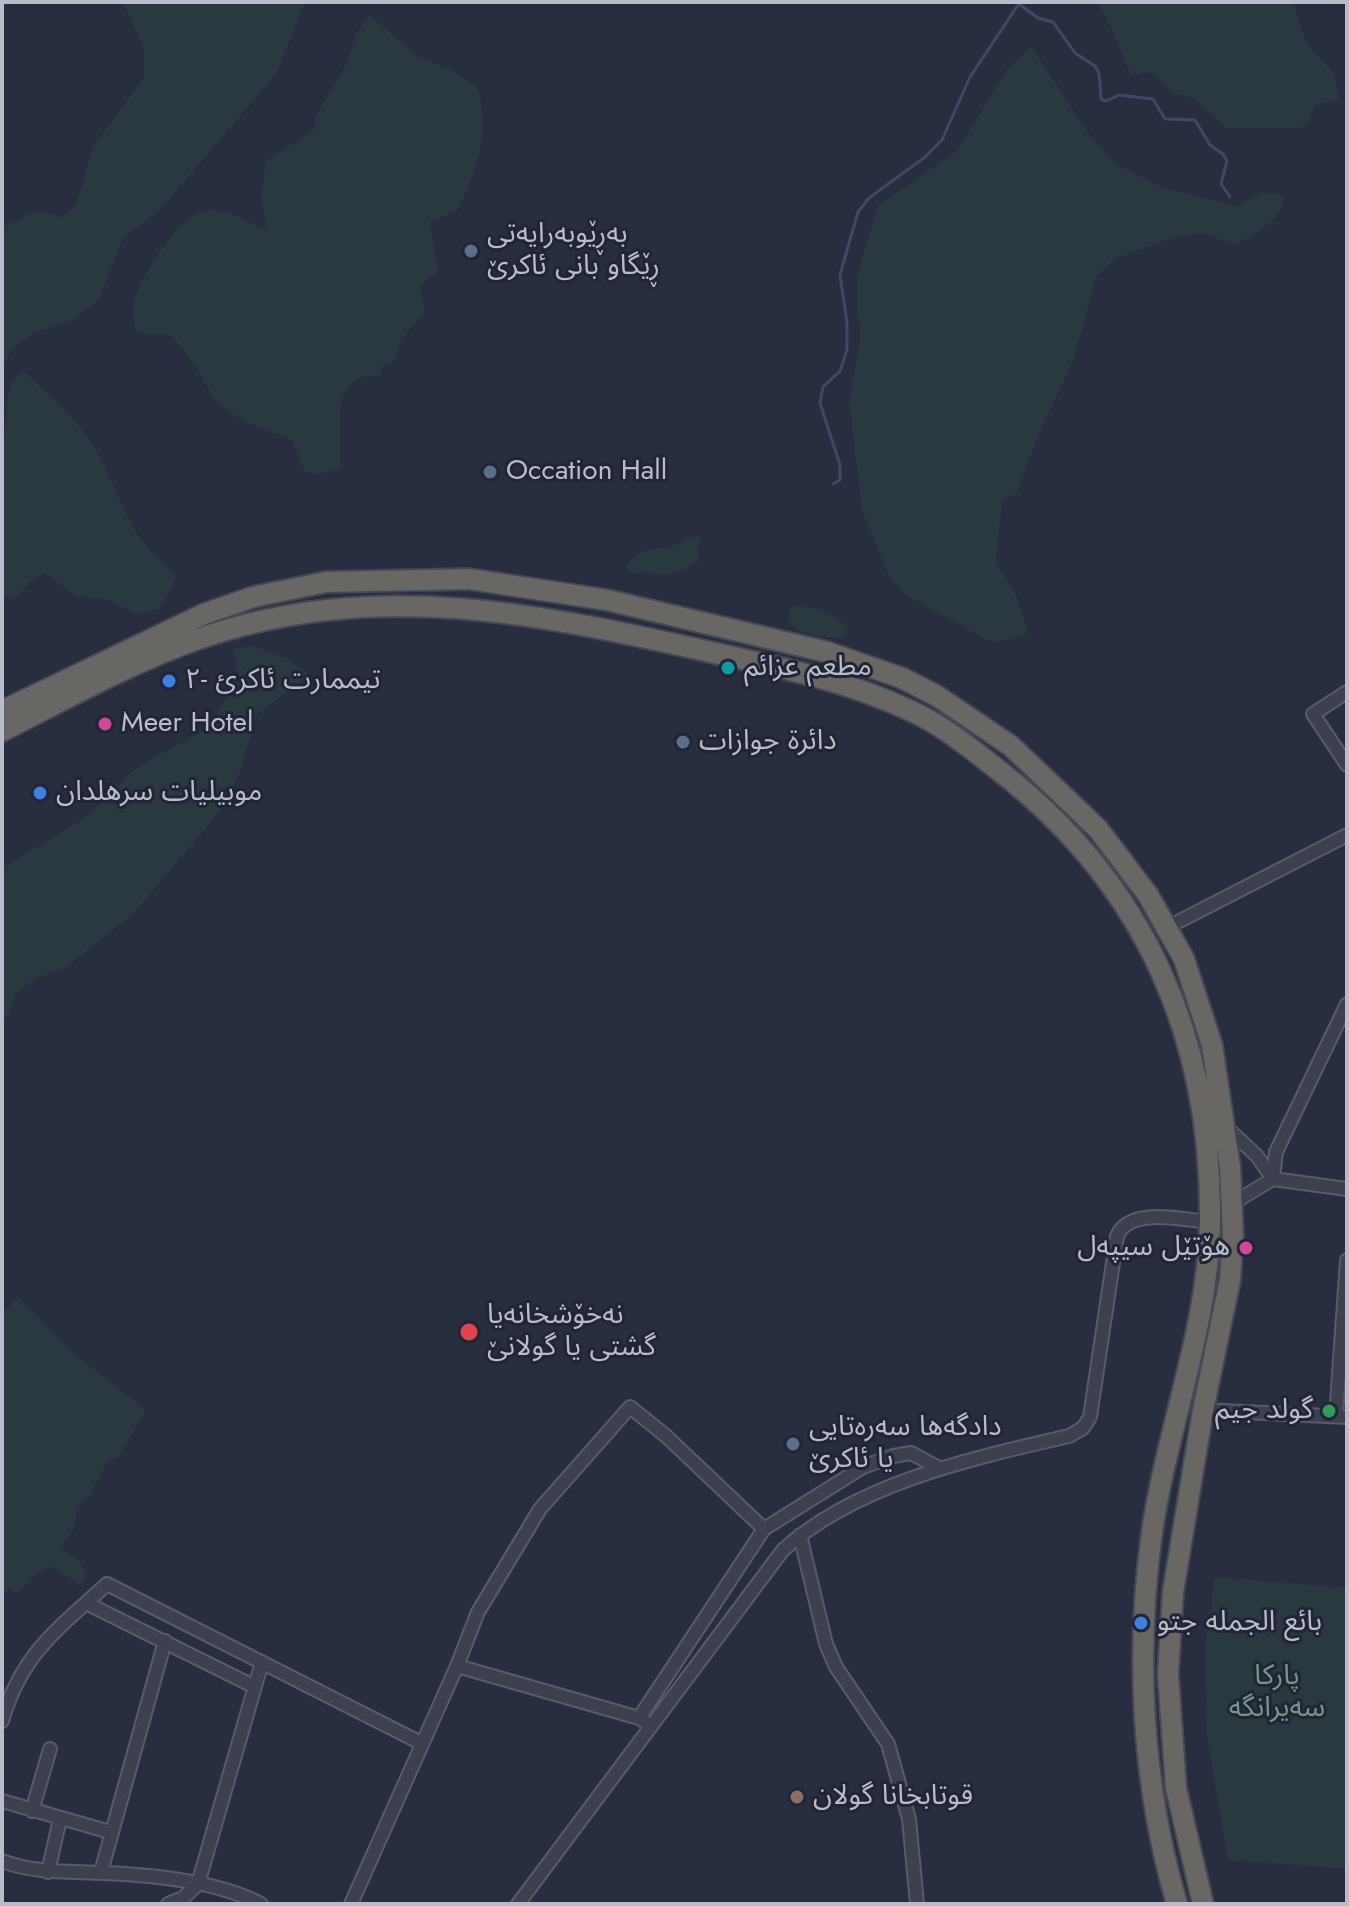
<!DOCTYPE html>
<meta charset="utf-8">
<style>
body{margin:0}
#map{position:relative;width:1349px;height:1906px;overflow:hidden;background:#282d3f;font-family:Jost,sans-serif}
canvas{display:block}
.frame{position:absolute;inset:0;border:4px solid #b9bcca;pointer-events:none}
</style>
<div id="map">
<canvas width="1349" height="1906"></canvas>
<div class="frame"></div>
</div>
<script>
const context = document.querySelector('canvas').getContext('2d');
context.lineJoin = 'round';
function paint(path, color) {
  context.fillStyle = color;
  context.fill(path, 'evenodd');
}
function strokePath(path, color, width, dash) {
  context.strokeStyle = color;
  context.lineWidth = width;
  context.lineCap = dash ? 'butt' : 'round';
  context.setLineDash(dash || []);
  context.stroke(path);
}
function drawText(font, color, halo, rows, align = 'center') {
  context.font = font + ' Jost,"Noto Sans Arabic",sans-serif';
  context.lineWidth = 6;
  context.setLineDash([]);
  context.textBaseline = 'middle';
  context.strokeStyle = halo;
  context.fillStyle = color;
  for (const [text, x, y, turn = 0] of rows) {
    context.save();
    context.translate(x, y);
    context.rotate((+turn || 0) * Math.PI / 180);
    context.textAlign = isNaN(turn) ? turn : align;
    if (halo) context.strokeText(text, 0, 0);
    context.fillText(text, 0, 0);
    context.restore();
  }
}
paint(new Path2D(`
 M 123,2 L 305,2 L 277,73 L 159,211 L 123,238 L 99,299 L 75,319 L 34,333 L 11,350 L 2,371 L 2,228 L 38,210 L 62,217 L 76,205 L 93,147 L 144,77 L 144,49 Z
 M 1095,2 L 1293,2 L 1306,43 L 1334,73 L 1339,100 L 1315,105 L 1306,126 L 1296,128 L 1227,128 L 1195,99 L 1174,93 L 1150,72 L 1132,75 C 1118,52 1114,23 1095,2 Z
 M 369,15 L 419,57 L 449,69 L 478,87 C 489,140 480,163 457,211 L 430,222 L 438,272 L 420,285 L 425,313 C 408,329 400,340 394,362 L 383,364 L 380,377 C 327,368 342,433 341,469 L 314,475 L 304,470 L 292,440 L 243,421 L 216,402 L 193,362 L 171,335 L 136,333 C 135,323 132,311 134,302 C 140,278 178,215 204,211 C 228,207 246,222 267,230 L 261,198 L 266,161 L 315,129 L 315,118 L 348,61 L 355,36 Z
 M 1031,46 L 1091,137 L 1119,166 L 1163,188 L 1237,206 L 1263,193 L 1285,195 C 1280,223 1257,232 1235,245 L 1202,233 L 1174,237 L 1115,259 L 1096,276 L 1075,356 L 1038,436 L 1017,493 L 1002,500 L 996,562 L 1016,595 L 1028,633 L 993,643 L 904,594 L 889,576 L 862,510 L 849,401 L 861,333 L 857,314 L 857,276 L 878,205 L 957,151 L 1007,69 Z
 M 24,372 C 54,399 84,424 102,461 C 127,510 129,539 176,574 L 174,584 L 159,609 L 137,614 L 103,598 L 77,597 L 45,573 L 33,579 L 13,600 L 2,597 C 2,547 0,421 11,384 C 14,377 18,375 24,372 Z
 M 696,535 L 701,538 L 697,548 L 700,561 L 675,574 L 630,573 L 626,567 C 637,547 654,550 672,546 C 680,544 688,538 696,535 Z
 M 791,606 C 811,605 836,613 849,629 L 842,638 C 825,637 797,636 788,619 Z
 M 253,646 L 286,658 L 310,675 L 257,714 L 240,772 L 220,811 L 135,912 L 68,966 L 35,979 L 14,995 L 10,1012 L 2,1024 L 2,868 L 80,821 L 113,793 L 127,775 L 151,759 L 208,728 L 239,679 L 233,649 Z
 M 18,1296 L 68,1349 L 146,1410 L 117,1459 L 108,1460 L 89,1496 L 77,1508 L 74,1529 L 60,1547 L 80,1562 L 87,1575 L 80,1585 L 52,1566 L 29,1579 L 30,1582 L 15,1594 L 9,1589 L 2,1595 L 2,1315 Z
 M 1215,1577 L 1347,1588 L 1347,1869 L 1228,1860 L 1207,1738 L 1205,1649 Z`), '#2a3940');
strokePath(new Path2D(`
 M 1019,4 L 1038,18 L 1053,22 L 1075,53 L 1095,66 L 1099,73 L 1101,99 L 1106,101 L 1119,95 L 1153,99 L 1165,119 L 1195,120 L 1210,145 L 1223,154 L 1227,161 L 1221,184 L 1230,197
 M 833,484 L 840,480 L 840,465 L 820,403 L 823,387 L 840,371 L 847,350 L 847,323 L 840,275 L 858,212 L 869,198 L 925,157 L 942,140 L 970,77 L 1020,2`), '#3f4867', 3);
const minor = new Path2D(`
 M 1347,692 L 1313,714 L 1347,765
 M 1168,927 L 1347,835
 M 1226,1127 L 1257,1156 L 1273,1179
 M 1273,1179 L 1276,1152 L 1347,1004
 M 1233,1203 L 1273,1179 L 1347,1189
 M 1203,1410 L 1347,1417
 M 1336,1416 L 1347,1260
 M 800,1535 L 826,1644 L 836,1667 L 888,1744 L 909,1819 L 917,1904
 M 86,1603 L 255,1687
 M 457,1666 L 478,1612 L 540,1509 L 630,1407 L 666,1436 L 764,1529
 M 639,1718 L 764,1529 L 863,1467 L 893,1456 L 911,1453 L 939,1468
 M 2,1721 C 22,1653 57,1630 107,1584 L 421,1743
 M 2,1801 L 110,1832
 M 32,1811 L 50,1749
 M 2,1861 C 37,1874 69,1871 105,1873 C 155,1875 217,1881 261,1904
 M 48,1872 L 60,1819
 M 101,1872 L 165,1641
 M 168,1904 L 183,1898 L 198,1884 L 262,1662
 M 351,1904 L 457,1666 L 639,1718 L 650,1725
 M 518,1904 L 783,1550 C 857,1483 974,1458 1069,1436 L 1083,1428 L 1090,1417 L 1117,1236 C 1130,1206 1183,1220 1210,1222`);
const trunk = new Path2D(`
 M 2,711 L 204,614 L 253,597 L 326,582 L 469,579 L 607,600 L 827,652 L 902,678 L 937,696 L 1011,746 L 1098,829 L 1148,895 L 1184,959 L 1212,1045 L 1230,1167 L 1233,1236 L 1230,1280 L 1203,1410 L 1173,1592 L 1168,1674 L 1176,1788 L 1203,1904
 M 2,731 C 66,699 130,663 198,639 C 378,577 545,615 724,655 C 787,669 849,682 909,710 C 943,725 973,750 1002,773 C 1145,885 1212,1039 1210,1220 C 1209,1326 1167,1428 1152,1532 C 1135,1655 1142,1785 1177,1904`);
strokePath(minor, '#575b6a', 16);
strokePath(trunk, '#444857', 24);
strokePath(minor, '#3c404f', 12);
strokePath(trunk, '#686764', 20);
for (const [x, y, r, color] of [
 [471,251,8,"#5c6f8a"],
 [490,472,8,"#5c6f8a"],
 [728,668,8,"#0f9aa8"],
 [169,681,8,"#3f7fe0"],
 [105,724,8,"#d1479c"],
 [683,742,8,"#5c6f8a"],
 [40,793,8,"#3f7fe0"],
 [1246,1248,8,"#d1479c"],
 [469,1332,10,"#e0444e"],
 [1329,1411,8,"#2e9e5b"],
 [793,1444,8,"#5c6f8a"],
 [1141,1623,8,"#3f7fe0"],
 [797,1797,8,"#8d6e63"]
]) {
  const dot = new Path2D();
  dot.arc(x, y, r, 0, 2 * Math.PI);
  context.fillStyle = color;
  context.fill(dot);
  strokePath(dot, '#212535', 3);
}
drawText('28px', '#b9bcca', '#212535', [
 ["بەڕێوبەرایەتی",487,235],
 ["ڕێگاو بانی ئاکرێ",487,267],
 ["Occation Hall",506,472],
 ["مطعم عزائم",744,668],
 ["تيممارت ئاكرئ -٢",185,681],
 ["Meer Hotel",121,724],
 ["دائرة جوازات",699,742],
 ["موبيليات سرهلدان",56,793],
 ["ھۆتێل سیپەل",1230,1248,"right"],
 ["نەخۆشخانەیا",487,1316],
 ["گشتی یا گولانێ",487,1348],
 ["گولد جیم",1313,1411,"right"],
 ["دادگەها سەرەتایی",809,1428],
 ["یا ئاکرێ",809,1460],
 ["بائع الجملە جتو",1157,1623],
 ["قوتابخانا گولان",813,1797]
], 'left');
drawText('28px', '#729982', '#212535', [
 ["پارکا",1277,1677],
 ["سەیرانگه",1277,1709]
]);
</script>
